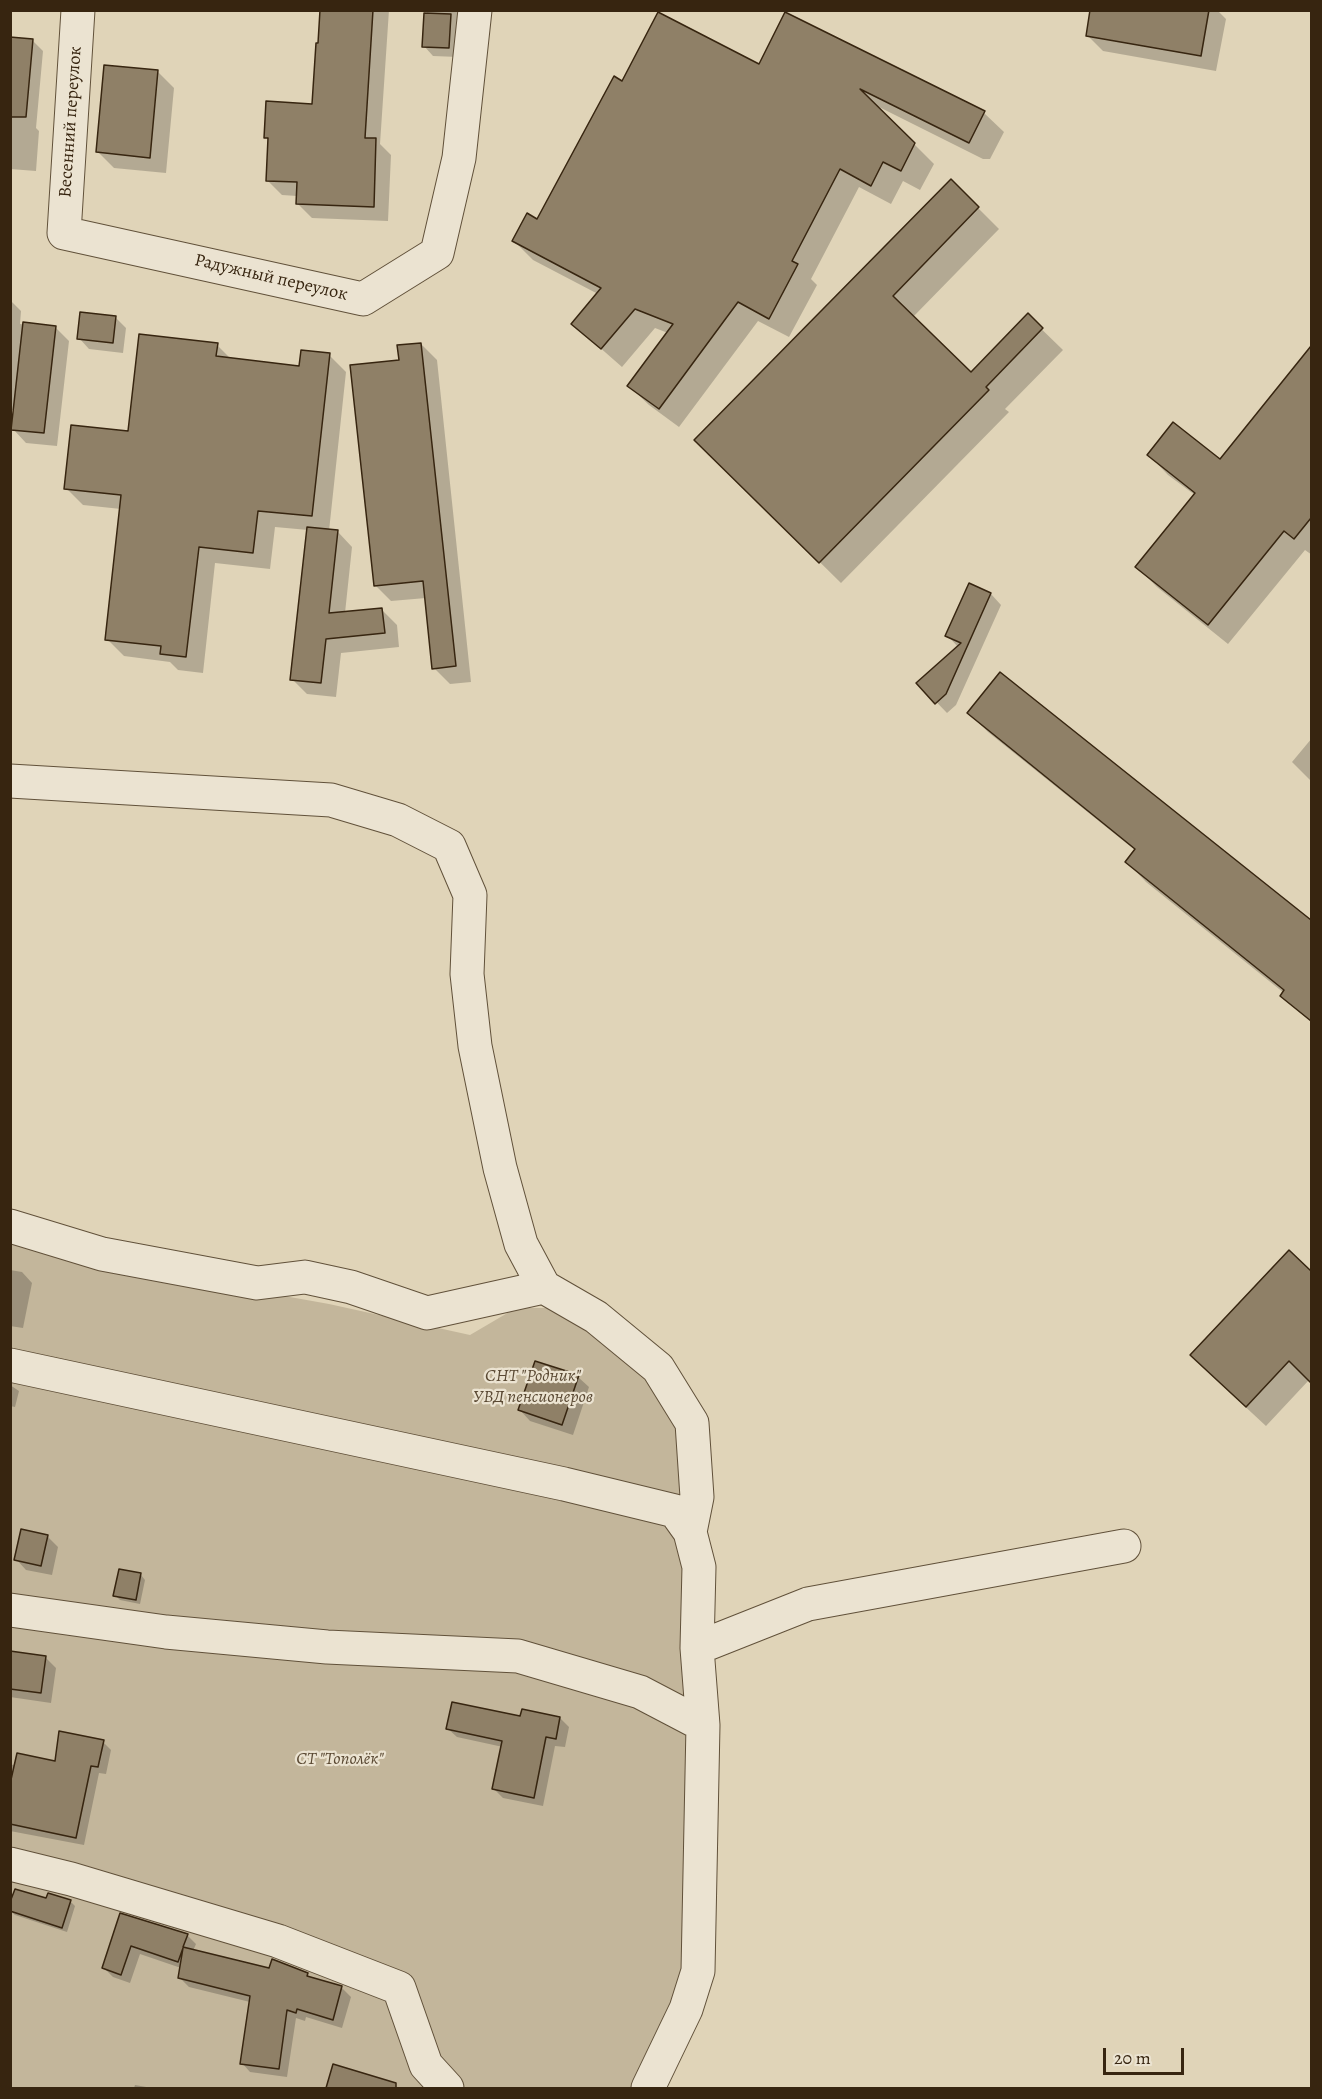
<!DOCTYPE html>
<meta charset="utf-8">
<style>
body{margin:0}
#map{position:relative;width:1322px;height:2099px;overflow:hidden;background:#e0d4b8;font-family:Alegreya,serif}
canvas{display:block}
.frame{position:absolute;inset:0;border:12px solid #372510;pointer-events:none}
.scale{position:absolute;left:1103px;top:2048px;width:81px;height:27px;box-sizing:border-box;border:3px solid #372510;border-top:0;padding-left:8px;font-size:18px;line-height:21px;white-space:nowrap;color:#372510;-webkit-text-stroke:4px #ebe3d1;paint-order:stroke}
</style>
<div id="map">
<canvas width="1322" height="2099"></canvas>
<div class="frame"></div>
<div class="scale">20 m</div>
</div>
<script>
const context = document.querySelector('canvas').getContext('2d');
context.lineJoin = 'round';
function paint(path, color) {
  context.fillStyle = color;
  context.fill(path, 'evenodd');
}
function strokePath(path, color, width, dash) {
  context.strokeStyle = color;
  context.lineWidth = width;
  context.lineCap = dash ? 'butt' : 'round';
  context.setLineDash(dash || []);
  context.stroke(path);
}
function drawText(font, color, halo, rows, align = 'center') {
  context.font = font + ' Alegreya,serif';
  context.lineWidth = 4.5;
  context.setLineDash([]);
  context.textBaseline = 'middle';
  context.strokeStyle = halo;
  context.fillStyle = color;
  for (const [text, x, y, turn = 0] of rows) {
    context.save();
    context.translate(x, y);
    context.rotate((+turn || 0) * Math.PI / 180);
    context.textAlign = isNaN(turn) ? turn : align;
    if (halo) context.strokeText(text, 0, 0);
    context.fillText(text, 0, 0);
    context.restore();
  }
}
paint(new Path2D(`
 M 11,1240 L 111,1265 L 329,1304 L 470,1335 L 516,1308 L 552,1308 L 635,1363 L 675,1423 L 691,1581 L 684,1998 L 636,2088 L 11,2088 Z`), '#c3b69b');
paint(new Path2D(`
 M 321,10 L 389,10 L 380,144 L 391,155 L 388,221 L 312,218 L 297,203 L 297,196 L 282,195 L 267,180 L 269,141 L 266,137 L 313,105 Z
 M 427,10 L 460,10 L 458,57 L 433,56 L 424,46 Z
 M 1092,10 L 1217,10 L 1226,19 L 1216,71 L 1103,51 L 1087,35 Z
 M 785,14 L 984,113 L 1004,132 L 990,159 L 983,159 L 875,105 L 934,164 L 920,190 L 903,181 L 891,204 L 859,187 L 811,279 L 817,285 L 789,337 L 758,321 L 679,427 L 649,405 L 629,386 L 668,333 L 655,328 L 622,367 L 573,324 L 598,294 L 533,260 L 514,241 L 538,221 L 623,83 L 760,66 Z
 M 10,39 L 33,41 L 43,51 L 36,128 L 39,131 L 36,171 L 10,169 Z
 M 158,72 L 174,88 L 166,173 L 114,168 L 98,152 Z
 M 951,181 L 999,229 L 913,317 L 971,374 L 1028,316 L 1063,350 L 1005,409 L 1009,412 L 841,583 L 696,440 Z
 M 10,300 L 21,311 L 20,324 L 55,327 L 69,341 L 57,446 L 26,443 L 13,429 L 15,410 L 10,410 Z
 M 115,317 L 126,328 L 123,353 L 89,349 L 79,338 Z
 M 421,344 L 437,360 L 471,682 L 450,684 L 434,668 L 426,598 L 391,601 L 375,585 L 401,361 Z
 M 217,345 L 232,360 L 301,367 L 329,355 L 346,372 L 329,531 L 338,532 L 352,547 L 345,613 L 382,610 L 397,625 L 399,647 L 341,653 L 336,697 L 307,694 L 292,679 L 308,530 L 275,527 L 270,569 L 215,563 L 203,673 L 178,670 L 170,662 L 124,656 L 107,639 L 121,509 L 83,505 L 66,488 L 130,432 Z
 M 1312,348 L 1312,555 L 1305,550 L 1228,644 L 1157,587 L 1137,567 L 1195,495 L 1168,475 L 1149,455 L 1221,461 Z
 M 970,585 L 991,594 L 1001,605 L 956,705 L 947,713 L 918,683 L 958,647 L 947,635 Z
 M 969,713 L 1301,914 L 1312,924 L 1312,945 L 1308,949 L 1312,951 L 1312,1023 L 1282,996 L 1284,993 L 1146,882 L 1127,862 L 1136,851 L 988,732 Z
 M 1312,738 L 1312,782 L 1292,762 Z
 M 1289,1252 L 1312,1273 L 1312,1382 L 1309,1380 L 1266,1426 L 1211,1375 Z
 M 10,1270 L 22,1272 L 32,1283 L 23,1328 L 10,1326 Z
 M 578,1377 L 589,1387 L 573,1435 L 530,1421 L 520,1410 Z
 M 10,1385 L 19,1391 L 15,1407 L 10,1406 Z
 M 47,1536 L 58,1547 L 52,1575 L 26,1570 L 16,1559 Z
 M 141,1575 L 145,1580 L 140,1604 L 120,1600 L 115,1595 Z
 M 10,1653 L 45,1657 L 56,1668 L 51,1703 L 10,1697 Z
 M 522,1717 L 560,1718 L 569,1727 L 565,1747 L 555,1746 L 543,1806 L 503,1798 L 494,1789 L 503,1747 L 457,1737 L 447,1728 Z
 M 103,1742 L 111,1750 L 106,1774 L 99,1773 L 84,1845 L 10,1831 L 10,1765 L 56,1762 Z
 M 47,1900 L 70,1901 L 75,1906 L 67,1932 L 15,1915 L 10,1911 Z
 M 121,1915 L 187,1935 L 196,1944 L 193,1951 L 270,1970 L 307,1974 L 311,1978 L 342,1988 L 351,1997 L 342,2028 L 306,2017 L 305,2021 L 296,2018 L 287,2077 L 250,2072 L 242,2063 L 250,2002 L 189,1987 L 180,1978 L 181,1968 L 140,1954 L 130,1983 L 113,1977 L 104,1968 Z
 M 334,2066 L 385,2081 L 392,2088 L 327,2088 Z
 M 135,2085 L 152,2088 L 134,2088 Z`), '#0003');
const building = new Path2D(`
 M 320,10 L 373,10 L 365,138 L 376,138 L 374,207 L 296,204 L 297,182 L 266,181 L 268,138 L 264,138 L 266,101 L 312,104 L 316,43 L 318,43 Z
 M 1090,10 L 1209,10 L 1201,56 L 1086,36 Z
 M 658,12 L 759,64 L 785,12 L 985,111 L 969,143 L 860,89 L 915,143 L 901,171 L 883,162 L 871,186 L 840,169 L 792,261 L 798,264 L 769,319 L 738,302 L 659,409 L 627,386 L 673,324 L 635,309 L 601,349 L 571,324 L 601,288 L 512,241 L 527,213 L 537,219 L 614,76 L 622,81 Z
 M 424,13 L 451,14 L 449,48 L 422,47 Z
 M 10,37 L 33,39 L 26,117 L 10,117 Z
 M 104,65 L 158,70 L 150,158 L 96,152 Z
 M 951,179 L 979,207 L 893,296 L 971,372 L 1028,313 L 1043,328 L 986,387 L 989,390 L 819,563 L 694,440 Z
 M 80,312 L 116,316 L 113,343 L 77,339 Z
 M 23,322 L 56,326 L 44,433 L 11,430 Z
 M 139,334 L 218,343 L 216,356 L 299,366 L 301,350 L 330,353 L 312,516 L 258,511 L 253,553 L 199,547 L 186,657 L 160,654 L 161,646 L 105,640 L 121,495 L 64,489 L 71,425 L 128,431 Z
 M 421,343 L 456,666 L 432,669 L 423,581 L 374,586 L 350,365 L 399,360 L 397,345 Z
 M 1311,346 L 1311,518 L 1294,539 L 1284,531 L 1208,625 L 1135,567 L 1195,493 L 1147,455 L 1173,422 L 1220,459 Z
 M 307,527 L 338,530 L 329,613 L 382,608 L 385,633 L 326,639 L 321,683 L 290,680 Z
 M 969,583 L 991,593 L 946,694 L 935,704 L 916,683 L 961,643 L 945,636 Z
 M 1000,672 L 1311,920 L 1311,1021 L 1280,996 L 1284,990 L 1125,862 L 1135,849 L 967,713 Z
 M 1289,1250 L 1311,1271 L 1311,1383 L 1289,1361 L 1246,1407 L 1190,1355 Z
 M 535,1361 L 579,1375 L 562,1425 L 518,1410 Z
 M 21,1529 L 48,1535 L 41,1566 L 14,1560 Z
 M 119,1569 L 141,1573 L 136,1600 L 113,1596 Z
 M 10,1651 L 46,1656 L 41,1693 L 10,1689 Z
 M 452,1702 L 520,1716 L 522,1709 L 560,1717 L 556,1739 L 546,1737 L 534,1798 L 492,1789 L 502,1741 L 446,1729 Z
 M 59,1731 L 104,1740 L 98,1767 L 91,1766 L 76,1838 L 10,1824 L 10,1784 L 17,1753 L 55,1761 Z
 M 15,1889 L 46,1898 L 48,1893 L 71,1900 L 62,1928 L 10,1911 L 10,1902 Z
 M 120,1913 L 188,1934 L 183,1947 L 269,1968 L 272,1959 L 308,1973 L 307,1976 L 342,1986 L 333,2020 L 297,2009 L 296,2013 L 287,2010 L 279,2069 L 240,2064 L 250,1996 L 178,1978 L 183,1948 L 178,1962 L 131,1946 L 121,1975 L 102,1968 Z
 M 333,2064 L 396,2083 L 396,2088 L 326,2088 Z`);
paint(building, '#8f8067');
strokePath(building, '#372510', 1.5);
const minor = new Path2D(`
 M 78,10 L 64,233 L 363,299 L 437,253 L 459,158 L 475,10
 M 10,781 L 331,800 L 398,820 L 449,846 L 470,895 L 467,974 L 475,1046 L 500,1168 L 521,1244 L 544,1287 L 596,1317 L 658,1368 L 692,1423 L 697,1497 L 690,1532 L 699,1567 L 697,1648 L 703,1725 L 698,1971 L 686,2009 L 648,2088
 M 10,1226 L 102,1254 L 257,1283 L 305,1277 L 351,1287 L 427,1313 L 544,1287
 M 10,1365 L 564,1484 L 675,1511 L 690,1532
 M 10,1610 L 166,1632 L 327,1647 L 518,1656 L 640,1692 L 703,1725
 M 697,1648 L 808,1604 L 1124,1546
 M 10,1864 L 71,1879 L 278,1941 L 399,1988 L 426,2065 L 447,2088`);
strokePath(minor, '#61513a', 35);
strokePath(minor, '#ebe3d1', 33);
drawText('18px', '#372510', '#ebe3d1', [
 ["Весенний переулок",71,122,-86],
 ["Радужный переулок",271,278,13]
]);
drawText('italic 18px', '#5a4933', '#ebe3d1', [
 ["СНТ \"Родник\"",533,1377],
 ["УВД пенсионеров",533,1398],
 ["СТ \"Тополёк\"",340,1760]
]);
</script>
